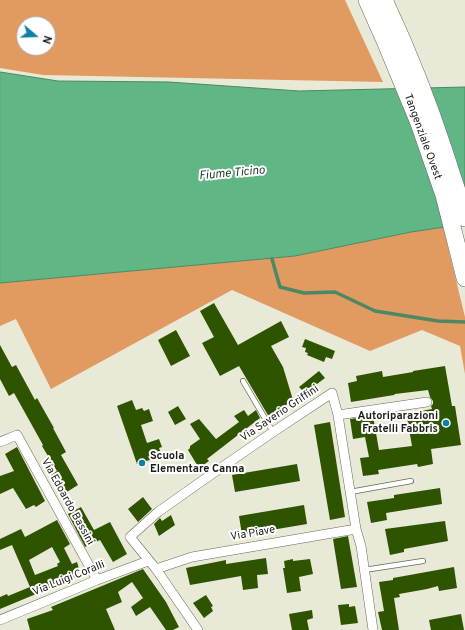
<!DOCTYPE html>
<style>
body{margin:0}
#map{position:relative;width:465px;height:630px;overflow:hidden;background:#e9e9d8;font-family:Overpass,sans-serif}
canvas{display:block}
.north{position:absolute;left:16px;top:16px;width:40px;height:40px;box-sizing:border-box;background:#fff;border:1px solid #a4a4a2;border-radius:50%;rotate:109deg;font-size:11px;font-weight:700;line-height:16px;text-align:center;color:#1c1c16}
.north::after{content:'';display:block;margin:auto;width:14px;height:18px;background:#0e80a8;clip-path:polygon(50% 0,100% 100%,50% 72%,0 100%)}
</style>
<div id="map">
<canvas width="465" height="630"></canvas>
<div class="north">N</div>
</div>
<script>
const context = document.querySelector('canvas').getContext('2d');
context.lineJoin = 'round';
function paint(path, color) {
  context.fillStyle = color;
  context.fill(path, 'evenodd');
}
function strokePath(path, color, width, dash) {
  context.strokeStyle = color;
  context.lineWidth = width;
  context.lineCap = dash ? 'butt' : 'round';
  context.setLineDash(dash || []);
  context.stroke(path);
}
function drawText(font, color, halo, rows, align = 'center') {
  context.font = font + ' Overpass,sans-serif';
  context.lineWidth = 4;
  context.setLineDash([]);
  context.textBaseline = 'middle';
  context.strokeStyle = halo;
  context.fillStyle = color;
  for (const [text, x, y, turn = 0] of rows) {
    context.save();
    context.translate(x, y);
    context.rotate((+turn || 0) * Math.PI / 180);
    context.textAlign = isNaN(turn) ? turn : align;
    if (halo) context.strokeText(text, 0, 0);
    context.fillText(text, 0, 0);
    context.restore();
  }
}
paint(new Path2D(`
 M 0,0 L 345,0 L 383,82 L 43,75 L 0,68 ZM 24,24 L 48,24 L 48,48 L 24,48 Z
 M 443,227 L 465,317 L 465,374 L 460,346 L 422,330 L 370,351 L 232,290 L 51,389 L 16,319 L 0,326 L 0,283 L 295,256 L 411,232 Z`), '#e19b60');
const water = new Path2D(`
 M 0,72 L 58,81 L 169,82 L 299,91 L 465,87 L 465,224 L 411,232 L 295,256 L 0,283 Z`);
paint(water, '#60b785');
strokePath(water, '#4c8864', 1);
strokePath(new Path2D(`
 M 272,259 L 280,287 L 304,293 L 335,292 L 375,311 L 438,321 L 465,322`), '#4c8864', 3.5);
paint(new Path2D(`
 M 214,303 L 238,345 L 281,321 L 289,337 L 271,346 L 283,367 L 293,400 L 279,410 L 269,417 L 239,366 L 220,376 L 202,343 L 214,337 L 200,311 Z
 M 176,330 L 190,356 L 171,366 L 158,340 Z
 M 305,339 L 335,351 L 332,359 L 326,357 L 324,362 L 307,355 L 308,353 L 305,352 L 306,348 L 302,347 Z
 M 0,345 L 12,367 L 16,365 L 35,400 L 37,398 L 54,428 L 53,428 L 66,452 L 61,455 L 78,485 L 62,495 L 51,475 L 57,471 L 42,446 L 43,445 L 14,393 L 9,396 L 0,379 Z
 M 445,366 L 452,406 L 455,406 L 461,445 L 431,449 L 433,464 L 418,467 L 417,464 L 378,470 L 379,474 L 363,476 L 360,458 L 369,457 L 365,437 L 353,439 L 350,419 L 373,416 L 379,450 L 412,446 L 407,418 L 417,417 L 416,412 L 432,409 L 431,406 L 433,404 L 433,401 L 430,397 L 428,390 L 395,394 L 394,395 L 351,402 L 348,383 L 357,381 L 356,376 L 382,371 L 383,377 L 413,372 L 413,371 Z
 M 319,371 L 325,378 L 305,393 L 299,387 Z
 M 132,400 L 136,410 L 142,408 L 144,411 L 149,409 L 153,421 L 141,425 L 147,443 L 159,439 L 162,447 L 159,448 L 162,456 L 137,464 L 117,406 Z
 M 178,406 L 186,419 L 175,425 L 168,412 Z
 M 244,410 L 248,416 L 256,410 L 260,418 L 207,459 L 209,461 L 199,468 L 188,450 L 190,448 L 190,446 L 200,439 L 190,424 L 199,419 L 216,439 L 239,422 L 234,416 Z
 M 330,422 L 345,517 L 330,520 L 314,425 Z
 M 17,447 L 45,501 L 36,507 L 34,505 L 26,509 L 13,488 L 0,494 L 0,476 L 14,471 L 5,454 Z
 M 297,464 L 300,481 L 235,492 L 232,475 Z
 M 440,488 L 442,504 L 386,513 L 387,520 L 371,523 L 367,502 L 394,498 L 394,495 Z
 M 143,497 L 152,509 L 138,522 L 128,509 Z
 M 304,505 L 307,524 L 242,535 L 239,516 Z
 M 81,507 L 94,530 L 110,522 L 127,554 L 113,562 L 100,540 L 85,547 L 68,514 Z
 M 171,515 L 175,525 L 159,536 L 154,524 L 160,518 L 162,521 Z
 M 57,520 L 70,544 L 64,548 L 72,564 L 77,562 L 80,572 L 77,573 L 78,576 L 60,584 L 0,609 L 0,597 L 7,594 L 8,596 L 30,587 L 12,545 L 0,550 L 0,539 L 21,529 L 25,537 ZM 52,547 L 60,562 L 57,564 L 58,566 L 35,575 L 29,560 Z
 M 445,521 L 448,541 L 404,549 L 404,552 L 390,555 L 385,529 Z
 M 348,536 L 357,587 L 341,589 L 333,539 Z
 M 266,558 L 268,574 L 257,575 L 258,588 L 243,590 L 241,576 L 190,585 L 186,568 L 226,560 L 226,564 Z
 M 293,559 L 293,561 L 310,559 L 313,574 L 299,577 L 301,591 L 287,593 L 283,568 L 285,568 L 284,561 Z
 M 454,567 L 457,588 L 439,591 L 438,586 L 427,589 L 399,594 L 400,597 L 394,598 L 399,630 L 382,630 L 378,612 L 384,611 L 379,582 L 393,580 L 393,578 Z
 M 143,569 L 166,602 L 179,627 L 173,630 L 166,630 L 150,607 L 136,616 L 131,607 L 143,598 L 132,582 L 118,592 L 122,602 L 106,609 L 115,630 L 30,630 L 27,619 L 53,610 L 51,607 Z
 M 206,595 L 213,606 L 211,607 L 213,611 L 204,618 L 193,603 Z
 M 349,604 L 349,607 L 355,606 L 358,623 L 341,625 L 338,605 Z
 M 312,610 L 313,618 L 307,620 L 309,630 L 292,630 L 289,614 Z
 M 461,614 L 464,630 L 431,630 L 429,620 Z`), '#2f5400');
const service = new Path2D(`
 M 243,381 L 273,432
 M 350,492 L 411,481
 M 364,570 L 423,561`);
const minor = new Path2D(`
 M 338,415 L 427,402
 M 0,442 L 17,435 L 97,580
 M 156,569 L 192,557 L 356,529
 M 0,620 L 97,580 L 148,561
 M 198,630 L 156,569 L 130,537 L 158,512 L 199,483 L 273,432 L 332,393 L 338,415 L 356,529 L 361,546 L 373,630`);
const motorway = new Path2D(`
 M 367,0 L 386,43 L 419,123 L 444,195 L 465,278
 M 384,0 C 407,49 427,99 444,151 C 451,173 459,195 465,218`);
strokePath(service, '#676858', 6);
strokePath(minor, '#676858', 10);
strokePath(motorway, '#676858', 18);
strokePath(service, '#fff', 4.5);
strokePath(minor, '#fff', 9);
strokePath(motorway, '#fff', 17);
for (const [x, y, r, color] of [
 [446,423,4,"#0e80a8"],
 [142,463,4,"#0e80a8"]
]) {
  const dot = new Path2D();
  dot.arc(x, y, r, 0, 2 * Math.PI);
  context.fillStyle = color;
  context.fill(dot);
  strokePath(dot, '#fff', 1.5);
}
drawText('11px', '#1c1c16', '#fff', [
 ["Tangenziale Ovest",422,137,70],
 ["Via Saverio Griffini",280,414,-34],
 ["Via Edoardo Bassini",67,502,61],
 ["Via Piave",253,534,-10],
 ["Via Luigi Coralli",69,579,-22]
]);
drawText('bold 11px', '#1c1c16', '#fff', [
 ["Autoriparazioni",438,417],
 ["Fratelli Fabbris",438,430],
 ["Scuola",150,457,"left"],
 ["Elementare Canna",150,470,"left"]
], 'right');
drawText('italic 12px', '#1d422d', '#fff', [
 ["Fiume Ticino",232,174,-5]
]);
</script>
